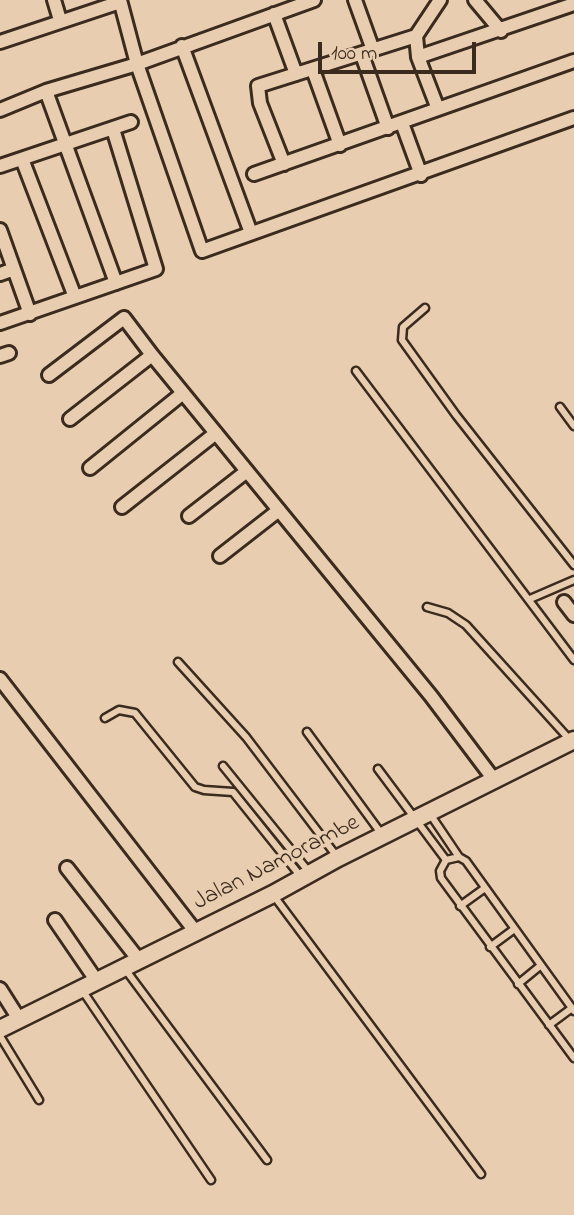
<!DOCTYPE html>
<style>
body{margin:0}
#map{position:relative;width:574px;height:1215px;overflow:hidden;background:#e8cdb0;font-family:"Indie Flower",sans-serif}
canvas{display:block}
.scale{position:absolute;left:318px;top:42px;width:158px;height:32px;box-sizing:border-box;border:4px solid #3b2a1e;border-top:0;padding-left:9px;font-size:21px;line-height:24px;white-space:nowrap;color:#3b2a1e;-webkit-text-stroke:5px #e8cdb0;paint-order:stroke}
</style>
<div id="map">
<canvas width="574" height="1215"></canvas>
<div class="scale">100 m</div>
</div>
<script>
const context = document.querySelector('canvas').getContext('2d');
context.lineJoin = 'round';
function strokePath(path, color, width, dash) {
  context.strokeStyle = color;
  context.lineWidth = width;
  context.lineCap = dash ? 'butt' : 'round';
  context.setLineDash(dash || []);
  context.stroke(path);
}
function drawText(font, color, halo, rows, align = 'center') {
  context.font = font + ' "Indie Flower",sans-serif';
  context.lineWidth = 7;
  context.setLineDash([]);
  context.textBaseline = 'middle';
  context.strokeStyle = halo;
  context.fillStyle = color;
  for (const [text, x, y, turn = 0] of rows) {
    context.save();
    context.translate(x, y);
    context.rotate((+turn || 0) * Math.PI / 180);
    context.textAlign = isNaN(turn) ? turn : align;
    if (halo) context.strokeText(text, 0, 0);
    context.fillText(text, 0, 0);
    context.restore();
  }
}
const service = new Path2D(`
 M 425,308 L 403,327 L 402,340 L 456,415 L 574,565
 M 356,371 L 574,660
 M 560,407 L 574,426
 M 530,599 L 574,580
 M 427,607 L 448,613 L 466,625 L 570,740
 M 178,662 L 246,737 L 338,858
 M 105,718 L 119,710 L 135,713 L 195,787 L 204,790 L 233,792 L 302,878
 M 307,732 L 383,836
 M 223,766 L 309,872
 M 378,769 L 446,860 L 459,857 L 466,861 L 574,1011
 M 430,814 L 459,857
 M 446,860 L 440,871 L 441,878 L 574,1058
 M 274,896 L 481,1174
 M 460,906 L 485,888
 M 490,947 L 513,930
 M 125,969 L 267,1160
 M 518,984 L 540,966
 M 82,990 L 211,1180
 M 549,1025 L 572,1008
 M 0,1036 L 39,1100`);
const minor = new Path2D(`
 M 54,0 L 60,20
 M 120,0 L 137,64 L 202,251 L 574,118
 M 355,0 L 373,50
 M 475,0 L 501,31
 M 274,14 L 296,74
 M 0,42 L 120,2
 M 182,46 L 251,233
 M 362,55 L 388,128
 M 418,57 L 574,4
 M 313,70 L 340,145
 M 46,91 L 116,283
 M 438,109 L 418,57 L 416,36 L 440,0
 M 0,110 L 46,91 L 137,64 L 314,0
 M 402,123 L 421,175
 M 22,159 L 75,297
 M 284,164 L 260,103 L 258,86 L 416,36
 M 0,166 L 131,122
 M 254,174 L 574,61
 M 0,230 L 30,314
 M 0,274 L 14,269
 M 0,323 L 156,269 L 113,129
 M 0,356 L 9,353
 M 49,375 L 124,318 L 152,355
 M 70,419 L 152,355 L 431,696 L 495,781
 M 90,468 L 183,393
 M 122,507 L 216,433
 M 189,516 L 247,471
 M 220,556 L 279,510
 M 564,602 L 574,615
 M 0,679 L 195,931
 M 67,868 L 138,959
 M 55,920 L 96,980
 M 0,989 L 19,1019`);
const secondary = new Path2D(`
 M 0,1029 L 273,894 L 338,858 L 574,740`);
strokePath(service, '#3b2a1e', 11);
strokePath(minor, '#3b2a1e', 18);
strokePath(secondary, '#3b2a1e', 21);
strokePath(service, '#e8cdb0', 6);
strokePath(minor, '#e8cdb0', 12);
strokePath(secondary, '#e8cdb0', 16);
drawText('24px', '#3b2a1e', '#e8cdb0', [
 ["Jalan Namorambe",277,864,-27]
]);
</script>
